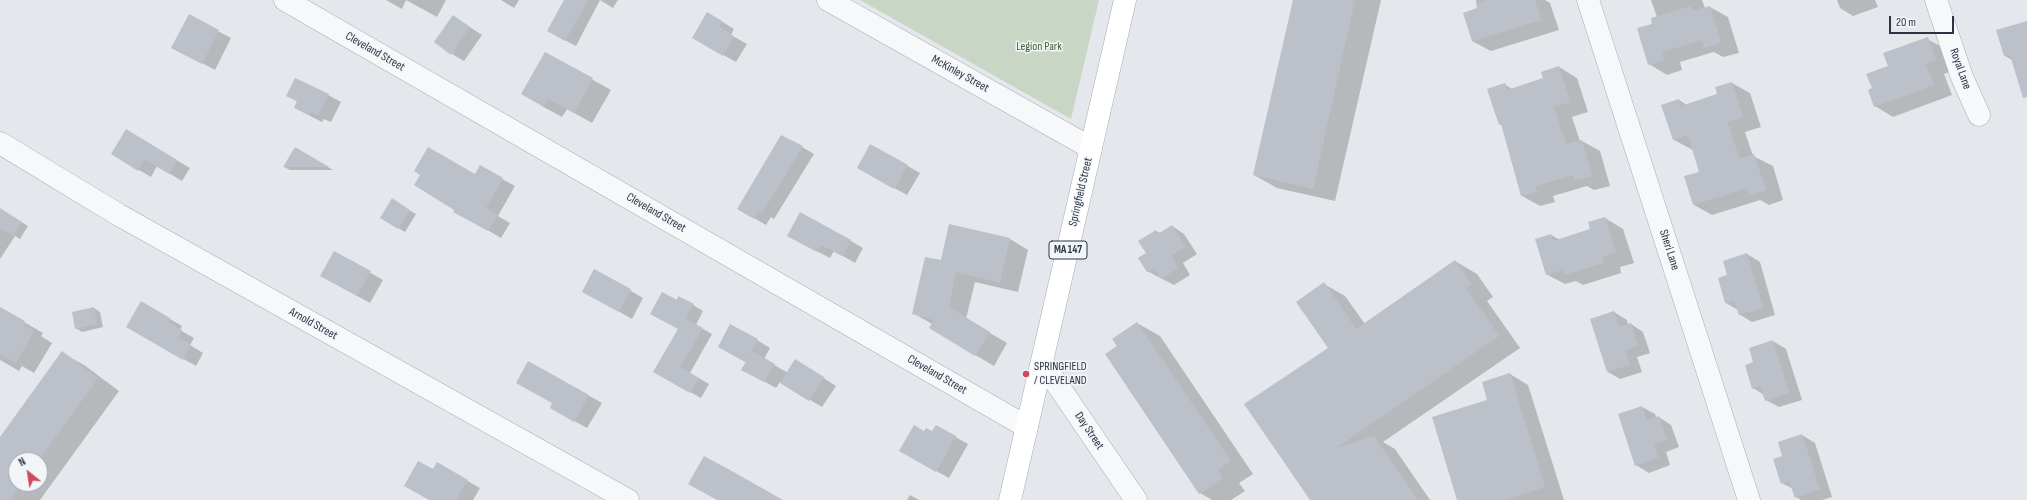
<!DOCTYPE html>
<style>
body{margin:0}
#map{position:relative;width:2027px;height:500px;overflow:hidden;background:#e4e7eb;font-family:"Sofia Sans Condensed",sans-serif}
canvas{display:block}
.north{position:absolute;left:8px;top:452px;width:40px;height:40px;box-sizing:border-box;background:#f3f6f9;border:1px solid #a3a8b1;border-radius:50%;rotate:330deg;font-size:11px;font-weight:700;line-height:16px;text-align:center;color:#2b3444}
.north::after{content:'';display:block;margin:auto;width:14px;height:18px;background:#cf4a5d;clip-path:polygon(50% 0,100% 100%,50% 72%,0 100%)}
.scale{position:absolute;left:1889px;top:16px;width:65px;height:18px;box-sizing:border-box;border:2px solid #2b3444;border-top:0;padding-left:5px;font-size:12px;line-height:14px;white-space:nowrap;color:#2b3444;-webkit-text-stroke:3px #f3f6f9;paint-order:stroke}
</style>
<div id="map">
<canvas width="2027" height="500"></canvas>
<div class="north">N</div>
<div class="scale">20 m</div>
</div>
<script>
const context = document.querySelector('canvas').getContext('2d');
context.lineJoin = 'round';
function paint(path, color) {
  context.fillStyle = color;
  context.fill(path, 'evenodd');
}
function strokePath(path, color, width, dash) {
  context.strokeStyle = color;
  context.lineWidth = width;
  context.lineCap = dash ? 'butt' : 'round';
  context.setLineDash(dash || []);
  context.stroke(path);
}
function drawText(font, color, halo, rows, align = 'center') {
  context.font = font + ' "Sofia Sans Condensed",sans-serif';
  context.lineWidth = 3;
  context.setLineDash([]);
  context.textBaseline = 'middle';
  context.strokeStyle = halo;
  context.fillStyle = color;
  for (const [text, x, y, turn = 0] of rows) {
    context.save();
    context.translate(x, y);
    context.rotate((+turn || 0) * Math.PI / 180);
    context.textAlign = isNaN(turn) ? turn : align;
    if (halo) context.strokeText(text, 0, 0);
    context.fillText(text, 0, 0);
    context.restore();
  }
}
paint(new Path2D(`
 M 860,0 L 1099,0 L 1071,119 Z`), '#c9d5c5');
paint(new Path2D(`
 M 386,0 L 446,0 L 437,17 L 406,0 L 402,9 Z
 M 501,0 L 519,0 L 514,8 Z
 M 565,0 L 618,0 L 613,8 L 600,0 L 576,46 L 548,31 Z
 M 1294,0 L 1381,0 L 1335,201 L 1277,188 L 1254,175 Z
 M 1476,0 L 1545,0 L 1550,3 L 1559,30 L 1491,51 L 1472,41 L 1478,9 Z
 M 1651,0 L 1702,0 L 1705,8 L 1710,7 L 1728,17 L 1739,53 L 1723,57 L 1714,52 L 1680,62 L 1682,70 L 1667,75 L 1649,64 L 1654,24 L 1657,17 Z
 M 1837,0 L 1875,0 L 1878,7 L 1853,16 L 1840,8 Z
 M 708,13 L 734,29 L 731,35 L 747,44 L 736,62 L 693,38 Z
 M 189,16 L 231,38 L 215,70 L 185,54 Z
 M 2027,22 L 2027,84 L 2012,60 L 2005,56 Z
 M 465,24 L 482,35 L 464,61 L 452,54 Z
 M 1927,39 L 1946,49 L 1953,71 L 1944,74 L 1952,95 L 1893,117 L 1875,106 L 1873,89 L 1889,67 Z
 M 545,53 L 611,90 L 592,123 L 567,109 L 562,117 L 540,105 Z
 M 1559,67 L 1577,78 L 1588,112 L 1572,117 L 1580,141 L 1582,141 L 1600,151 L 1610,186 L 1594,190 L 1587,186 L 1553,196 L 1555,202 L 1540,206 L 1522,196 L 1503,126 L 1500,124 L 1504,84 L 1512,89 L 1544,79 Z
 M 1732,83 L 1750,93 L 1761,127 L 1745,132 L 1753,156 L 1773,166 L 1783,200 L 1769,205 L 1760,200 L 1712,215 L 1694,205 L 1700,172 L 1693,150 L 1674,140 L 1679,100 L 1687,105 L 1718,95 Z
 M 328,95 L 341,102 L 331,122 L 324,119 L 322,122 L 295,108 L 298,102 L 287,96 Z
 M 139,138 L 190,168 L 182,181 L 157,166 L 151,177 L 112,154 Z
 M 871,145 L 920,173 L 907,195 L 858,168 Z
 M 802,147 L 814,154 L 774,219 L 771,217 L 766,225 L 738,209 Z
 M 295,148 L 333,170 L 290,170 L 284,167 Z
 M 480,167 L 515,186 L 498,216 L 510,223 L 501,238 L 455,211 Z
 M 392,200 L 416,214 L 405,232 L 381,218 Z
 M 0,209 L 28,226 L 20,239 L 15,236 L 0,259 Z
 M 1605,218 L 1623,229 L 1634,263 L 1620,267 L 1621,273 L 1583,285 L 1576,281 L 1565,284 L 1546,274 L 1551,235 L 1560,240 L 1592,230 Z
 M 950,226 L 1010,239 L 1028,250 L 1018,292 L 975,282 L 966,319 L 1007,343 L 994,366 L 930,328 L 932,324 L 913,313 L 942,262 Z
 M 1172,226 L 1184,234 L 1197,254 L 1183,263 L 1190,275 L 1174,285 L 1147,271 L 1156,231 L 1160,233 Z
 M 851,241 L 863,248 L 855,263 L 834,251 L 830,258 L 801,243 Z
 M 334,252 L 383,280 L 370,303 L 321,276 Z
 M 1747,254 L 1760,262 L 1775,315 L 1752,322 L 1739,314 L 1738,310 L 1726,303 L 1728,276 Z
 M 1455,261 L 1477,274 L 1493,297 L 1487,301 L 1520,348 L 1383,442 L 1395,449 L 1430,500 L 1311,500 L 1330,348 L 1324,284 L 1345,296 L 1365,324 Z
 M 595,270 L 643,298 L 632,319 L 583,291 Z
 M 677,301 L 693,305 L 703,311 L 696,325 L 712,334 L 690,373 L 709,384 L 701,398 L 654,372 L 679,329 Z
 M 141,302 L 182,326 L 180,330 L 194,338 L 190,345 L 203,353 L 196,366 L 127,327 Z
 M 94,308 L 100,312 L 103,327 L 82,332 L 76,328 Z
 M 3,310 L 43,333 L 41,336 L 52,343 L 34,373 L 22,366 L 19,371 L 0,360 L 0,316 Z
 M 1614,312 L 1627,320 L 1628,325 L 1631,324 L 1643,332 L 1650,353 L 1637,357 L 1642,372 L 1620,379 L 1608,372 L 1591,320 Z
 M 1137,323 L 1160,336 L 1253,474 L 1239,483 L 1245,491 L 1231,500 L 1212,500 L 1200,493 L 1118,346 Z
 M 757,340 L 770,348 L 764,359 L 788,373 L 808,368 L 836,386 L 822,407 L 780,382 L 776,388 L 754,376 L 747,362 L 732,354 Z
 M 1773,341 L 1786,349 L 1802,400 L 1779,407 L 1766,400 L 1764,395 L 1753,388 L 1754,363 Z
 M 62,353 L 84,365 L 119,391 L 40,500 L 0,500 L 0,439 ZM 16,460 L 40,460 L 40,484 L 16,484 Z
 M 529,362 L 602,403 L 587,428 L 551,408 L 554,403 Z
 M 1510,374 L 1528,385 L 1564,500 L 1458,500 L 1489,400 Z
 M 1642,407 L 1655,414 L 1656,418 L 1659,417 L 1671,425 L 1679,447 L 1666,452 L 1670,465 L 1649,473 L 1636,465 Z
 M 936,426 L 968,444 L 949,478 L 913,458 L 924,432 L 933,433 Z
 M 1802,435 L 1815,443 L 1832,497 L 1822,500 L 1801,500 L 1796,497 L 1793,489 L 1782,483 L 1783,457 Z
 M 437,464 L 480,488 L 473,500 L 431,500 L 433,471 Z
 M 910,495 L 919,500 L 907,500 Z`), '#0003');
paint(new Path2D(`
 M 564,0 L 588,0 L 565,41 L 547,31 Z
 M 1293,0 L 1355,0 L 1313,189 L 1253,175 Z
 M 1486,0 L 1535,0 L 1541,20 L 1472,41 L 1463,13 L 1477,8 L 1476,3 Z
 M 1691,6 L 1693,11 L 1710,6 L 1721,43 L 1704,48 L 1702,40 L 1662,52 L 1665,60 L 1648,65 L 1637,28 L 1652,24 L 1651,18 Z
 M 707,12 L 722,21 L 719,26 L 734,36 L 723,56 L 692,38 Z
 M 189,14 L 219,30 L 202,64 L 171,48 Z
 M 453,15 L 470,27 L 451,55 L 434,42 Z
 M 2027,21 L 2027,97 L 2023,98 L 2010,55 L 2004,56 L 1996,30 Z
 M 1928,37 L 1936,60 L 1926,64 L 1934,85 L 1874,107 L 1868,90 L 1872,88 L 1866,74 L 1888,66 L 1883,53 Z
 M 545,52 L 593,78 L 574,113 L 548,99 L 544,107 L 521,94 Z
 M 1559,66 L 1570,102 L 1554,107 L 1566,144 L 1582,140 L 1592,176 L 1575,180 L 1574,175 L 1535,186 L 1537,192 L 1521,196 L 1501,124 L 1499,125 L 1487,89 L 1505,83 L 1507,90 L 1543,78 L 1541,72 Z
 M 295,78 L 329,94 L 318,116 L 311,112 L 309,115 L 294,108 L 297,101 L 286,96 Z
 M 1732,82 L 1743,117 L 1727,122 L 1740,159 L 1754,154 L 1766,190 L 1749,195 L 1747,188 L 1693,205 L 1684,176 L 1699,172 L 1688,135 L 1673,140 L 1661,105 L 1679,99 L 1681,106 L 1717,94 L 1715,87 Z
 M 126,129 L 177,160 L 169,174 L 144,159 L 138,171 L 111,154 Z
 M 781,135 L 803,146 L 762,213 L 758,211 L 754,219 L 737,209 Z
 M 870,144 L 908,165 L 894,189 L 857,168 Z
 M 295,147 L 329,167 L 283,167 Z
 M 428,147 L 475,174 L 480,165 L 503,178 L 486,208 L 498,215 L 488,231 L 453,212 L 454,210 L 414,185 L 420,175 L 414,171 Z
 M 392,198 L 410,210 L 398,229 L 380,218 Z
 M 0,208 L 22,222 L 13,236 L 0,228 Z
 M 800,212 L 851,240 L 842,256 L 821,245 L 817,252 L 787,236 Z
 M 1605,217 L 1616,252 L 1602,257 L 1604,263 L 1564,275 L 1562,270 L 1546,275 L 1535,239 L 1551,234 L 1553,241 L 1590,229 L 1588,222 Z
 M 949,224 L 1010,238 L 1000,283 L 956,272 L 949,307 L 990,332 L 975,356 L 929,328 L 934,320 L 912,314 L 925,257 L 941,260 Z
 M 1172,225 L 1185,247 L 1171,256 L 1178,268 L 1161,279 L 1154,268 L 1147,272 L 1138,258 L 1146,253 L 1138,241 L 1156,230 L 1158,234 Z
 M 334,251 L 371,271 L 357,296 L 320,276 Z
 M 1747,253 L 1763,308 L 1739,315 L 1734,301 L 1725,303 L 1718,278 L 1727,275 L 1723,261 Z
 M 1455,260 L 1472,284 L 1466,288 L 1499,336 L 1336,448 L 1374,436 L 1418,500 L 1310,500 L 1244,404 L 1328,348 L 1296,302 L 1324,282 L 1356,329 Z
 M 594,269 L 631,289 L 619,312 L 582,292 Z
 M 662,292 L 677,300 L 678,296 L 694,304 L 686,319 L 703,328 L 680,367 L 699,378 L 690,393 L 653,372 L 678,329 L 650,314 Z
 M 141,301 L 170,318 L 168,322 L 182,330 L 178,337 L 191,345 L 183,360 L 126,327 Z
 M 0,307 L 25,321 L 23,325 L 34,331 L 16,363 L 0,354 Z
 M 94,307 L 97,324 L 75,329 L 72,312 Z
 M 1614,311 L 1619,327 L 1631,323 L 1638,346 L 1625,350 L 1630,365 L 1607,372 L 1590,319 Z
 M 1137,322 L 1231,461 L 1218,470 L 1223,478 L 1199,494 L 1105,354 L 1117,346 L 1112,339 Z
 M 730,324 L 758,339 L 745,362 L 718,347 Z
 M 1773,340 L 1789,393 L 1765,401 L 1760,386 L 1752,389 L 1745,365 L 1753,362 L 1749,348 Z
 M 62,351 L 98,378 L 39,460 L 16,460 L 16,484 L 21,484 L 10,500 L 0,500 L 0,437 Z
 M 752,351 L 775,364 L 764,382 L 741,370 Z
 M 795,359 L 824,377 L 809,401 L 780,383 Z
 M 528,361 L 589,395 L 574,422 L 550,408 L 552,403 L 516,383 Z
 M 1510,373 L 1545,487 L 1504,500 L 1457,500 L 1432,417 L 1487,400 L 1482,382 Z
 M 1642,406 L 1647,420 L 1659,416 L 1667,440 L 1654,444 L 1658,458 L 1635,466 L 1618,414 Z
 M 914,425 L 924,431 L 926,428 L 932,431 L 936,425 L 956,436 L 936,472 L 899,451 Z
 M 1802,434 L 1820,489 L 1795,498 L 1789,481 L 1781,484 L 1773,459 L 1782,456 L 1778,442 Z
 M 704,456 L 730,470 L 783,500 L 717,500 L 688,484 Z
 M 418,461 L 433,469 L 437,462 L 468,480 L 456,500 L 429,500 L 404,486 Z`), '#bbc0c9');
const street = new Path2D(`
 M 285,0 L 1027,427
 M 828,0 L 1091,148
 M 1588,0 L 1749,500
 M 1936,0 L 1962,77 L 1979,115
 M 0,143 L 119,215 L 628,500
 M 1042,362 L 1136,500`);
const primary = new Path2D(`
 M 1010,500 L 1125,0`);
strokePath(street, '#a9aeb6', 23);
strokePath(primary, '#a3abb7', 23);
strokePath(street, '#f6f8fa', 22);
strokePath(primary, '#fff', 22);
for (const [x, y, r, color] of [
 [1026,374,4,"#cf4a5d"]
]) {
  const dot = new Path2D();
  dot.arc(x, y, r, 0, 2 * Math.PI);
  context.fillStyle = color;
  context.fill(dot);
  strokePath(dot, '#f3f6f9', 1.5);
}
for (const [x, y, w] of [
 [1068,250,38]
]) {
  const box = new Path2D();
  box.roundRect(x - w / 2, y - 9, w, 18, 3);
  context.fillStyle = '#f3f6f9';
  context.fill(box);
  strokePath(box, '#2b3444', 1);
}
drawText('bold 11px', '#2b3444', null, [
 ["MA 147",1068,250]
]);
drawText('12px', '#3f6038', '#f3f6f9', [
 ["Legion Park",1039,47]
]);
drawText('12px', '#2b3444', '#f3f6f9', [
 ["Cleveland Street",375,52,30],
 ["Royal Lane",1960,69,70],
 ["McKinley Street",960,74,29],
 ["Springfield Street",1081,192,-77],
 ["Cleveland Street",656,213,30],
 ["Sheri Lane",1669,250,72],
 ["Arnold Street",313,324,29],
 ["Cleveland Street",937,375,30],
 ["Day Street",1089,431,56]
]);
drawText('12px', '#2b3444', '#f3f6f9', [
 ["SPRINGFIELD",1034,367],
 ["/ CLEVELAND",1034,381]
], 'left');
</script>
